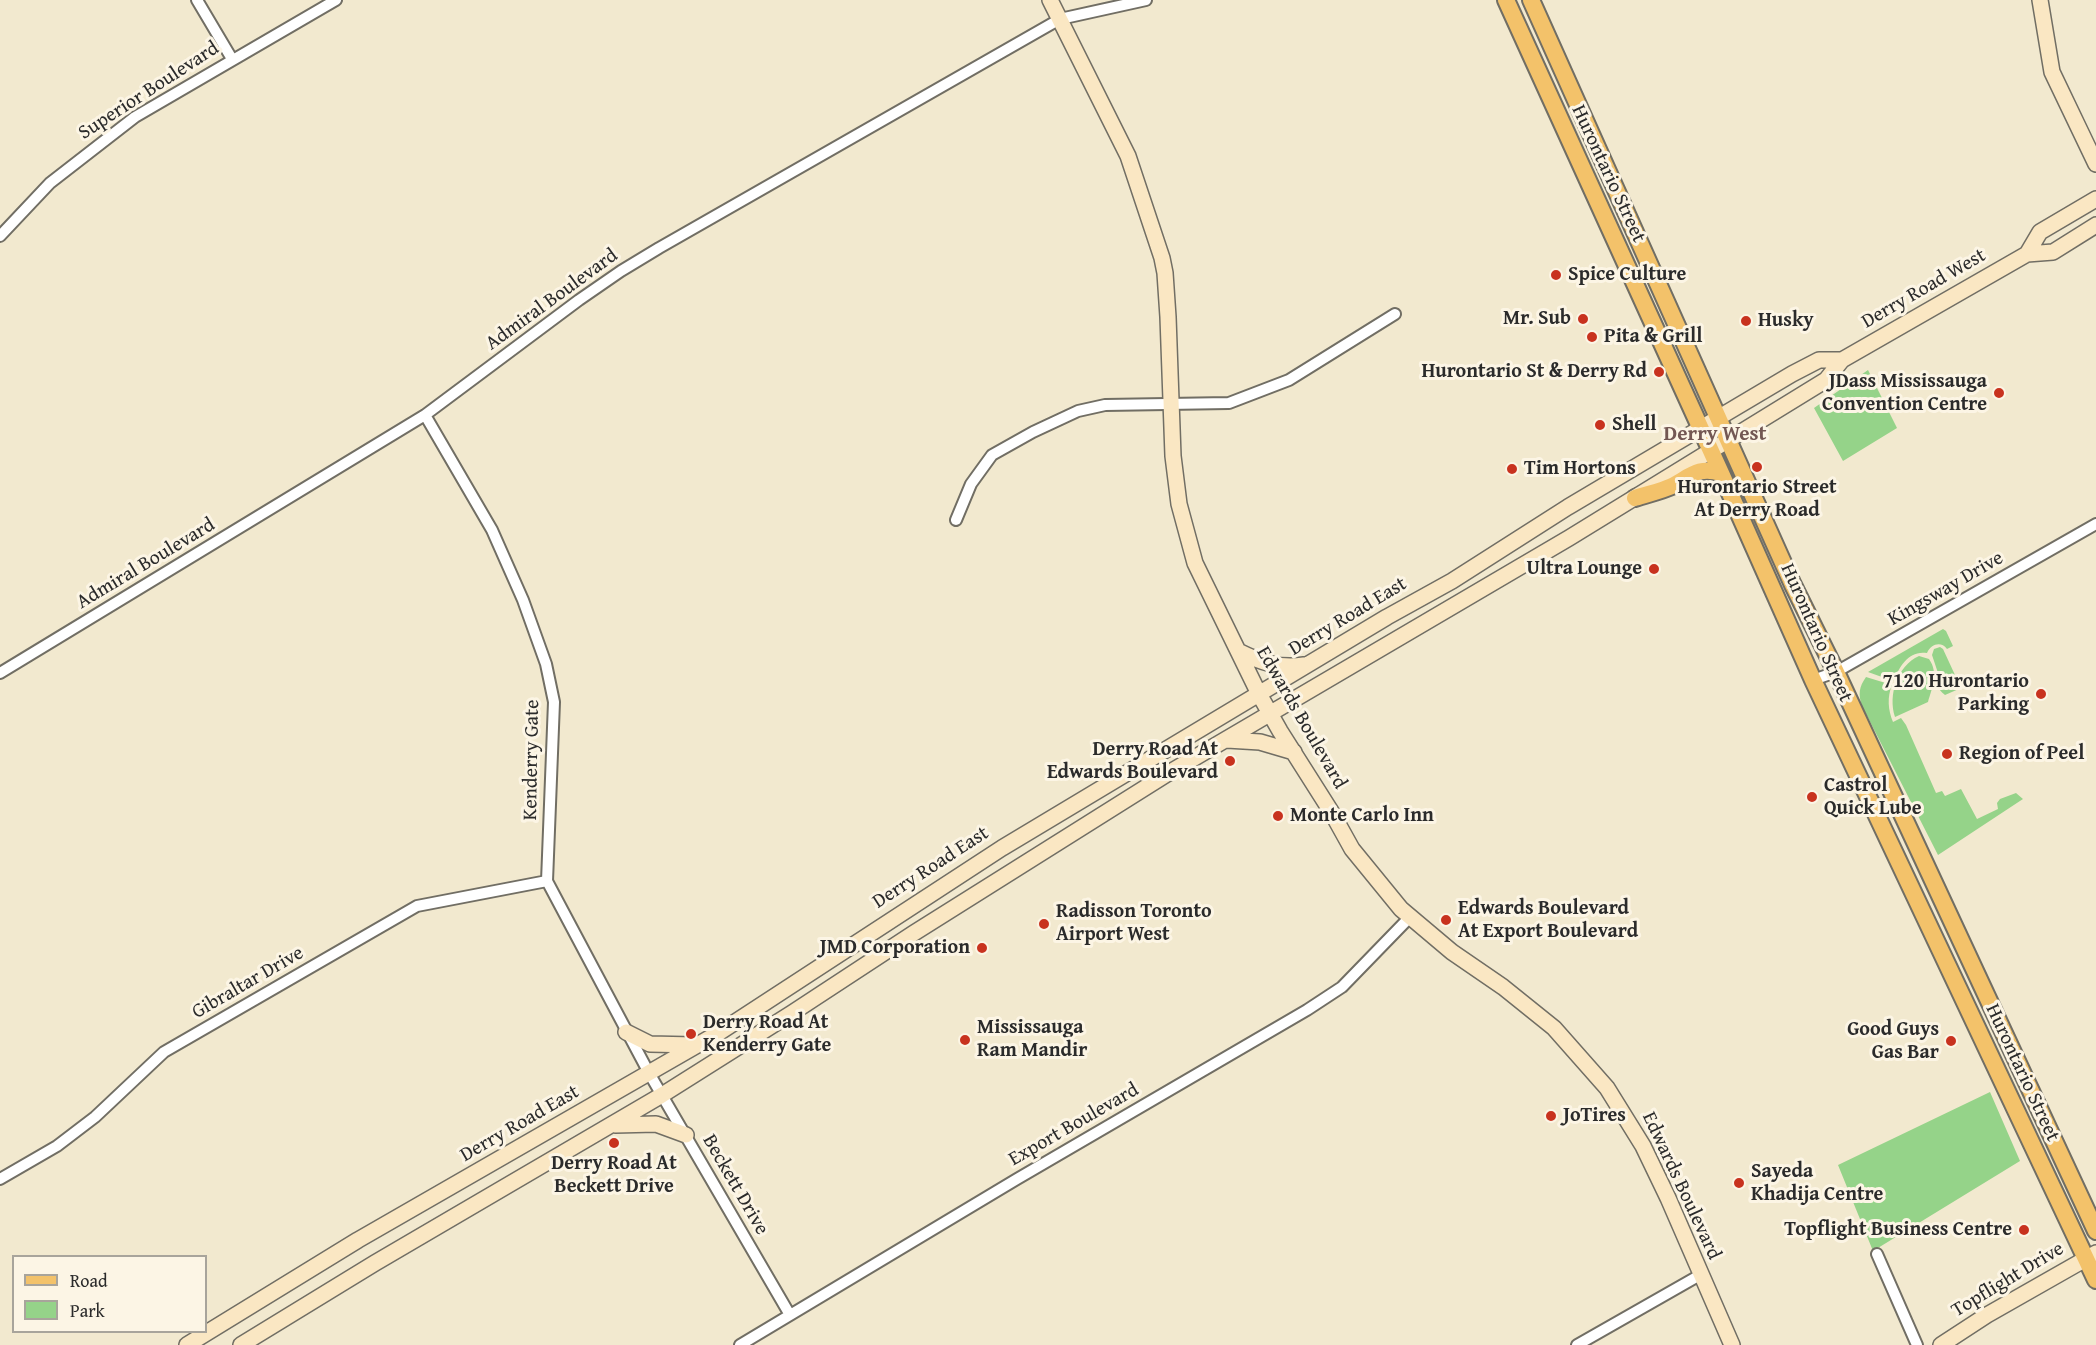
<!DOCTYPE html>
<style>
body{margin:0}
#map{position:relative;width:2096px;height:1345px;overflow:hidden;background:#f2e9cf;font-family:"Gentium Book Plus",serif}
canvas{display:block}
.legend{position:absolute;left:12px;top:1255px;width:195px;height:78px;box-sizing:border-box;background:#fcf5e5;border:2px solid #a8a49b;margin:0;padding:8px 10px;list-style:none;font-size:18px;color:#2b2b2b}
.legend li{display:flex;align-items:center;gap:12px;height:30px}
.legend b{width:30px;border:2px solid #a8a49b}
</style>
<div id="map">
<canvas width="2096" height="1345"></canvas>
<ul class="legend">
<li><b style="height:8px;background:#f3c26a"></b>Road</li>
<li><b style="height:16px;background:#95d389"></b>Park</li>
</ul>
</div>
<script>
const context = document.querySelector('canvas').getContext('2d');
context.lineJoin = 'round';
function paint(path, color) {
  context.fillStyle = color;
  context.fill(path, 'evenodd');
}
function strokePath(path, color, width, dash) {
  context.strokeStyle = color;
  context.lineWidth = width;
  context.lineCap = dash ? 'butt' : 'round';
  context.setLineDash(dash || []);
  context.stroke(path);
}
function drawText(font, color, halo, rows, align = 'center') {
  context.font = font + ' "Gentium Book Plus",serif';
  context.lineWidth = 6;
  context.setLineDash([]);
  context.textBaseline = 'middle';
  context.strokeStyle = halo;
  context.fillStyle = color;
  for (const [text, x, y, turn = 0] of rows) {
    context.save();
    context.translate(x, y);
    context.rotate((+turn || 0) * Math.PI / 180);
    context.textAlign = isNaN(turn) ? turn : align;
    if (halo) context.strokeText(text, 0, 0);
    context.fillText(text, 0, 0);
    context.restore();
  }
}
paint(new Path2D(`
 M 1868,370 L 1897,428 L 1843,461 L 1814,408 Z
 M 1943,629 L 1946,631 L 1953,646 L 1947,649 C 1941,641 1931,644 1927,653 C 1909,650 1900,666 1893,681 L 1868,672 Z
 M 1940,647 L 1943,649 L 1961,688 L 1945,695 C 1936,688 1938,684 1939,676 L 1932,655 L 1934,649 Z
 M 1919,656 L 1929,659 C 1939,673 1932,688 1928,702 L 1895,717 C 1888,695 1897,666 1919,656 Z
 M 1866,677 L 1892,685 C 1887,697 1888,710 1893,722 L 1901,718 L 1906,725 L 1936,793 L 1942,791 L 1945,796 L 1961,789 L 1977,819 L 1998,809 L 1997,803 L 2000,799 L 2016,793 L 2023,799 L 1938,855 L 1862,706 C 1858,694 1859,687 1866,677 Z
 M 1990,1092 L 2020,1161 L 1873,1251 L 1838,1165 Z`), '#95d389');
const street = new Path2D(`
 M 197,0 L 232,59
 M 0,236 L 50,183 L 135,117 L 336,0
 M 425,415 L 492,530 L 523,600 L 546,664 L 554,702 L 547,881 L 649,1073 L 790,1315
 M 956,520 L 971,484 L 992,455 L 1033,432 L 1078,411 L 1105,405 L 1229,403 L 1289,380 L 1395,314
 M 0,673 L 425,415 L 579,300 L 621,271 L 659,248 L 1060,19 L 1146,0
 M 1813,680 L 1836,672 L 2096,524
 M 0,1179 L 57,1146 L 95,1117 L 164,1052 L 417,906 L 547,881
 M 1877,1254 L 1917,1345
 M 740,1345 L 1017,1179 L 1307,1010 L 1342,987 L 1409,918
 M 1577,1345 L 1700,1275`);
const secondary = new Path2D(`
 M 1050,0 L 1128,156 L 1162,258 L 1165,273 L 1168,317 L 1173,456 L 1179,504 L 1195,563 L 1259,694 L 1280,731 L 1332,813 L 1352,849 L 1401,909 L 1452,952 L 1503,987 L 1554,1028 L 1607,1088 L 1643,1146 L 1668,1198 L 1732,1345
 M 2040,0 L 2052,72 L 2096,164
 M 2027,254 L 2040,232 L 2096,199
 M 1238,651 C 1260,662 1279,669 1304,665
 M 1227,740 L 1260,742 L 1294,752
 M 626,1032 L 650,1044 L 694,1045
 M 615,1125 L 656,1124 L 686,1135
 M 187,1345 L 358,1240 L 720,1032 L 1002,848 L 1387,617 L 1452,581 L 1568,507 L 1792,374 L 1819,360 L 1842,360
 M 241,1345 L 375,1263 L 662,1095 L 792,1013 L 914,933 L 1167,774 L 1569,538 L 1826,380 L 1842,360 L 2027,254 L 2053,252 L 2096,225
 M 1941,1345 L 1987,1315 L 2096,1253`);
const primary = new Path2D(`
 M 1506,0 L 1721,473 L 1813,680 L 2096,1280
 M 1531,0 L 1793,585 L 1836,672 L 2096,1231
 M 1635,498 C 1647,494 1661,491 1672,486 C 1691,476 1698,466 1721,473`);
strokePath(street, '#716e64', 14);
strokePath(secondary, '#716e64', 18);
strokePath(primary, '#716e64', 20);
strokePath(street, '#fff', 10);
strokePath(secondary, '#fae7c3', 15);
strokePath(primary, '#f3c26a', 16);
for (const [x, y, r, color] of [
 [1556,275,6,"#c8321e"],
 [1583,319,6,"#c8321e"],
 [1746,321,6,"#c8321e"],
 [1592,337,6,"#c8321e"],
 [1659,372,6,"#c8321e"],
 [1999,393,6,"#c8321e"],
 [1600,425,6,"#c8321e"],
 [1757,467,6,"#c8321e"],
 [1512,469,6,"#c8321e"],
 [1654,569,6,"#c8321e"],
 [2041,694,6,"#c8321e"],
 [1947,754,6,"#c8321e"],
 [1230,761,6,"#c8321e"],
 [1812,797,6,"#c8321e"],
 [1278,816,6,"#c8321e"],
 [1446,920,6,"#c8321e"],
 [1044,924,6,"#c8321e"],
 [982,948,6,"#c8321e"],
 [691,1034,6,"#c8321e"],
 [965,1040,6,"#c8321e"],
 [1951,1041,6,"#c8321e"],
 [1551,1116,6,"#c8321e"],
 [614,1143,6,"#c8321e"],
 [1739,1183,6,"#c8321e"],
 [2024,1230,6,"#c8321e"]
]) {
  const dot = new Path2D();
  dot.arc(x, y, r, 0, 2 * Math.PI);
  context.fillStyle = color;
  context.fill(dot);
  strokePath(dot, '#fcf5e5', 2);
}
drawText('20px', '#2b2b2b', '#fcf5e5', [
 ["Superior Boulevard",149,91,-33],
 ["Hurontario Street",1608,174,65],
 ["Derry Road West",1924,289,-30],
 ["Admiral Boulevard",552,300,-36],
 ["Admiral Boulevard",146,564,-31],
 ["Kingsway Drive",1946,589,-30],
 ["Derry Road East",1348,617,-31],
 ["Hurontario Street",1816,633,66],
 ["Edwards Boulevard",1301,718,60],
 ["Kenderry Gate",532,760,-89],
 ["Derry Road East",931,868,-33],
 ["Gibraltar Drive",248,983,-30],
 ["Hurontario Street",2022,1073,65],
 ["Derry Road East",520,1124,-30],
 ["Export Boulevard",1074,1125,-30],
 ["Beckett Drive",735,1185,60],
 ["Edwards Boulevard",1681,1186,65],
 ["Topflight Drive",2008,1280,-31]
]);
drawText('bold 20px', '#2b2b2b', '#fcf5e5', [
 ["Spice Culture",1568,275],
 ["Mr. Sub",1571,319,"right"],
 ["Husky",1758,321],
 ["Pita & Grill",1604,337],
 ["Hurontario St & Derry Rd",1647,372,"right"],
 ["JDass Mississauga",1987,382,"right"],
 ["Convention Centre",1987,405,"right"],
 ["Shell",1612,425],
 ["Tim Hortons",1524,469],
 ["Hurontario Street",1757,488,"center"],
 ["At Derry Road",1757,511,"center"],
 ["Ultra Lounge",1642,569,"right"],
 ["7120 Hurontario",2029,682,"right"],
 ["Parking",2029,705,"right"],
 ["Derry Road At",1218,750,"right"],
 ["Edwards Boulevard",1218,773,"right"],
 ["Region of Peel",1959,754],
 ["Castrol",1824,786],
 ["Quick Lube",1824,809],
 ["Monte Carlo Inn",1290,816],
 ["Edwards Boulevard",1458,909],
 ["At Export Boulevard",1458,932],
 ["Radisson Toronto",1056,912],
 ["Airport West",1056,935],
 ["JMD Corporation",970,948,"right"],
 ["Derry Road At",703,1023],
 ["Kenderry Gate",703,1046],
 ["Mississauga",977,1028],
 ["Ram Mandir",977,1051],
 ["Good Guys",1939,1030,"right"],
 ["Gas Bar",1939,1053,"right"],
 ["JoTires",1563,1116],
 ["Derry Road At",614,1164,"center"],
 ["Beckett Drive",614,1187,"center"],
 ["Sayeda",1751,1172],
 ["Khadija Centre",1751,1195],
 ["Topflight Business Centre",2012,1230,"right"]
], 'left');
drawText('bold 21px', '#735753', '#fcf5e5', [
 ["Derry West",1715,435]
]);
</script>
